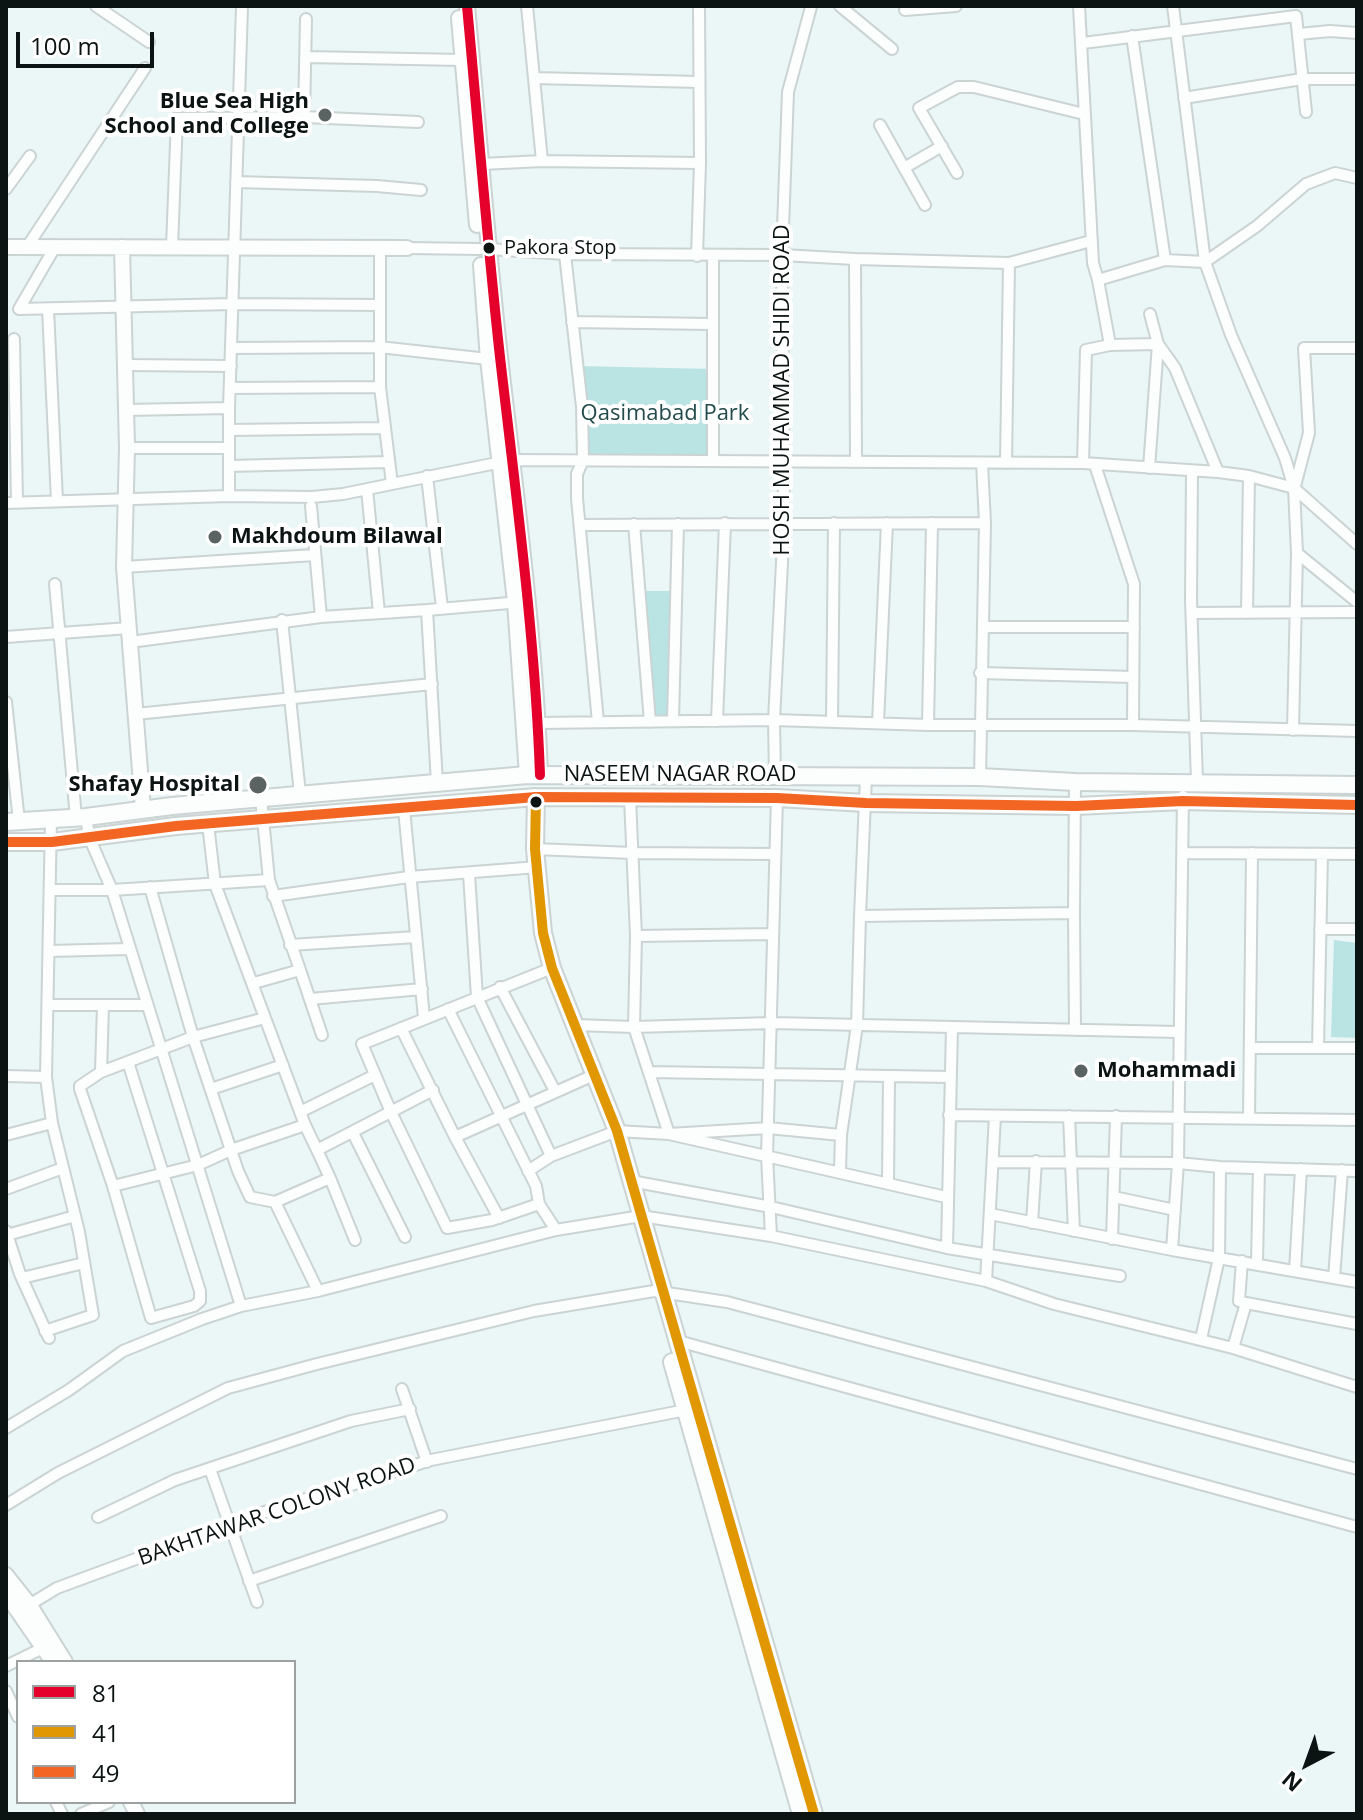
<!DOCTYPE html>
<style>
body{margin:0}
#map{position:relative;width:1363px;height:1820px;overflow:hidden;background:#ebf6f6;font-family:"Open Sans",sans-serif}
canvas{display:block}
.frame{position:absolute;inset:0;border:8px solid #0c1313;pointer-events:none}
.legend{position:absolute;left:16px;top:1660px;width:280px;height:144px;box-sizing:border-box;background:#fff;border:2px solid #9ea1a1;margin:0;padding:10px 14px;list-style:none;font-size:24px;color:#0c1313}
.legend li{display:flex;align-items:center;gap:16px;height:40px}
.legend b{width:40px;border:2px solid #9ea1a1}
.north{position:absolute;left:1267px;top:1724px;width:80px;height:80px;-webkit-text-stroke:6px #fff;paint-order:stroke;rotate:221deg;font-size:22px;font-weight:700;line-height:32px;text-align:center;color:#0c1313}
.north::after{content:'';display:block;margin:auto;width:28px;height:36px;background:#0c1313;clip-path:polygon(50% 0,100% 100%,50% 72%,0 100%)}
.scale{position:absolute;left:16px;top:32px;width:138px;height:36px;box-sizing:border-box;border:4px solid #0c1313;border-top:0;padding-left:10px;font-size:24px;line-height:28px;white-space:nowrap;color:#0c1313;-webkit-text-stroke:6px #fff;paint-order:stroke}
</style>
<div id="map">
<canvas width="1363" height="1820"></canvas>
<div class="frame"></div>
<ul class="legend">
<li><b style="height:10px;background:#e4002b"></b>81</li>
<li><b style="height:10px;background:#e09702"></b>41</li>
<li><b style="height:10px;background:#f26522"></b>49</li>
</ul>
<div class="north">N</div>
<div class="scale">100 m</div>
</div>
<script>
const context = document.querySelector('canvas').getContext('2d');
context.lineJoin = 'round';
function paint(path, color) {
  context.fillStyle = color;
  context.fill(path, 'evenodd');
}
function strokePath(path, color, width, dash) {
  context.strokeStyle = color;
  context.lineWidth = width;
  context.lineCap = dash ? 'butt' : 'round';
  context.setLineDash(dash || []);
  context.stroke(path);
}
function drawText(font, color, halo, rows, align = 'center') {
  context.font = font + ' "Open Sans",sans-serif';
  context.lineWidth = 8;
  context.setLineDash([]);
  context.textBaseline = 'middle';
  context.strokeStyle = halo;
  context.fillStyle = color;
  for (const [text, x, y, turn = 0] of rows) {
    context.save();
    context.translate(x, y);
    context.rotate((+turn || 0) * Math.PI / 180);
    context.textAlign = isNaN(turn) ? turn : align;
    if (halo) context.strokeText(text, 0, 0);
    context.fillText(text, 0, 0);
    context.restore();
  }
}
paint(new Path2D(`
 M 577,366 L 713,369 L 713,461 L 583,460 Z
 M 639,591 L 676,591 L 673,721 L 650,722 Z
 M 1334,940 L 1357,943 L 1357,1038 L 1331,1037 Z`), '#bae3e4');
const street = new Path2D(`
 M 96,6 L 149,42
 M 527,6 L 542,161 L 700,163 L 697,256
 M 699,6 L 700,163
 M 840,6 L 892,49
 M 1079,6 L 1093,263 L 1098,280 L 1110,345 L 1086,350 L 1083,463
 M 1173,6 L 1205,262 L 1231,335 L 1285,458 L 1294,488 L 1297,553 L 1293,730
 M 905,10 L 956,6
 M 1299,34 L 1330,31 L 1357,33
 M 1083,43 L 1296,16 L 1306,112
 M 306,57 L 462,60
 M 534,78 L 699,82
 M 1184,98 L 1302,79 L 1357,79
 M 304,117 L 418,122
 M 880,125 L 925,205
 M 482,164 L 542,161
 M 904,168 L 942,146
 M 957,173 L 919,108 L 958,87 L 974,87 L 1084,114
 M 236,182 L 377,186 L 421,190
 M 6,189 L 30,156
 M 27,247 L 145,68
 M 55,247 L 19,309 L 232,304 L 380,305
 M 172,247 L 177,118 L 304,117 L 306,19
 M 380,248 L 380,387 L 392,484 L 512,460 L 1083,463 L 1218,472 L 1249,476 L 1294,488 L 1357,544
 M 407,248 L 480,249
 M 488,249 L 565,254 L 582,407 L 583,460 L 577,474 L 577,498 L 598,722
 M 565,254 L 782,255 L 855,259 L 856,462
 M 713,256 L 713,461
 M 855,259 L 1009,263
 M 1165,260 L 1205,262 L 1257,226 L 1306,184 L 1335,173 L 1357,178
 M 1098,280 L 1165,260 L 1132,36
 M 48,309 L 57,501
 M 572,322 L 713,324
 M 14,339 L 17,502
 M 1110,345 L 1158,344 L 1175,368 L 1218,472
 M 232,348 L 379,347 L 488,359
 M 125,365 L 231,366
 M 230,388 L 380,387
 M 126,410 L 229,408
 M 229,430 L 384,428
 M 127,448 L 229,448
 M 1006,463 L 1009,263 L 1091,241
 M 229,466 L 388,462
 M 1149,468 L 1158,344 L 1150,314
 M 1192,471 L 1191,599 L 1197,782
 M 427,476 L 442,608
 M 1295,486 L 1309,433 L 1304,348 L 1357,348
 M 367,489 L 379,613
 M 229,496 L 229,408 L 242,7
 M 6,503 L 229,496 L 312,497 L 343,494 L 392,484
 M 634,524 L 650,722
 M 580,525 L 985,523
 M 1297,553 L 1357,602
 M 124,567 L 315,555
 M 55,584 L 76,818
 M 427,610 L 521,602
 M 1192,613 L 1357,612
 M 1247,613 L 1249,476
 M 321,617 L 427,610 L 437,783
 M 282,620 L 300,794
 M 983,627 L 1134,627
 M 6,637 L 129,628
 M 130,642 L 321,617 L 311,506
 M 980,673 L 1133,677
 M 6,702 L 19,821
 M 136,714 L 432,684
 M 673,721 L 678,524
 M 717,721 L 725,523
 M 832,722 L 834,523
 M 538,723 L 774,720 L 928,725 L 1133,725 L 1134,584 L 1095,465
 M 878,723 L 887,523
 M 928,725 L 932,523
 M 1133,725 L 1357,731
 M 775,776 L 774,720 L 784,523 L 782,255 L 788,92 L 811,7
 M 866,777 L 860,916 L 1074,913 L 1075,782
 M 980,777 L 985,523 L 982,463
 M 630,798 L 636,936 L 634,1027 L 669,1134 L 768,1128 L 841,1135
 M 404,809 L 424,1018
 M 86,817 L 89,837 L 112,890 L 241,1306
 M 535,849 L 632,853 L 775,854
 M 1183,853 L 1357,854
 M 469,874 L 477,997 L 551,1156
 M 51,890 L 112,890 L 269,880
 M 273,896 L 409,877 L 538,867
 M 1074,913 L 1075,1030
 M 1320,929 L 1357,929
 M 636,936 L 773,934
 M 290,945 L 416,937
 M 49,951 L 129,949
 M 552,968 L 362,1044 L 391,1112 L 447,1228 L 492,1220 L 539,1204 L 556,1230
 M 300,970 L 322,1035
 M 254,983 L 300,970 L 269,880 L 261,798
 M 500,987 L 555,1091
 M 310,999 L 422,989
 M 48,1005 L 146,1005
 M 448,1009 L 536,1186 L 539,1204
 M 265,1018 L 193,1037 L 238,1171 L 250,1197 L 275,1202 L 330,1178 L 317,1150 L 433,1090
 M 575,1025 L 634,1027 L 772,1023 L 1178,1032
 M 401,1028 L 455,1137 L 596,1074
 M 1250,1048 L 1357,1048
 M 1318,1048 L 1322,854
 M 128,1062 L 200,1291 L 200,1301 L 194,1306 L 151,1318 L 113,1186 L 80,1089 L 80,1086 L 101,1072 L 193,1037 L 150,887
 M 101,1072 L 103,1005
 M 649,1072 L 950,1077
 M 6,1076 L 46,1077 L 51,818
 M 211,1089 L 283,1065
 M 300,1112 L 375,1075
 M 949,1115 L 1357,1120
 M 1069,1116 L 1074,1231
 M 1249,1117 L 1252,853
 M 305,1125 L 317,1150
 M 353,1133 L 405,1237
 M 6,1135 L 52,1123
 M 455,1137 L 499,1218
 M 993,1162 L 1178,1163 L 1220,1167 L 1357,1171
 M 528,1171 L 551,1156 L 617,1131 L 669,1134 L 946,1197
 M 840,1171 L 841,1135 L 857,1025 L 860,916
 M 330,1178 L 355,1240
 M 631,1181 L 771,1207 L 947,1248 L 952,1027
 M 888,1183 L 889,1076
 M 113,1186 L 198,1165 L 231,1150 L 305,1125 L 215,884 L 208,824
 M 6,1189 L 63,1168
 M 1114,1197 L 1175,1210
 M 275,1202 L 318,1291
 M 990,1214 L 1172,1250 L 1178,1163 L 1183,796
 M 1032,1223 L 1036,1161
 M 6,1231 L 20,1274 L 49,1338
 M 7,1235 L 75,1216
 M 771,1236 L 767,1156 L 777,798
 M 1112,1239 L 1116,1116
 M 947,1248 L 1120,1276
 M 1172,1250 L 1357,1282
 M 1242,1261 L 1239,1301 L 1246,1303
 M 1257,1263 L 1259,1168
 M 1295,1271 L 1301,1169
 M 22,1278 L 84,1263
 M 1334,1278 L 1342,1170
 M 986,1281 L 995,1116
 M 45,1331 L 93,1315 L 79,1232 L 52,1123 L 46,1077
 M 1201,1339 L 1219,1258 L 1220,1167
 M 678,1341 L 1357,1527
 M 1233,1348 L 1246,1303 L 1357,1324
 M 402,1389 L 427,1462
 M 6,1428 L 69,1390 L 123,1351 L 202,1319 L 241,1306 L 318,1291 L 556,1230 L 641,1216 L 771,1236 L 986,1281 L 1054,1304 L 1233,1348 L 1357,1387
 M 210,1469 L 257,1602
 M 6,1505 L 58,1473 L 228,1388 L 317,1364 L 534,1311 L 654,1291 L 727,1302 L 1357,1469
 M 98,1517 L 175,1480 L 351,1421 L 410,1409
 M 249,1581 L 441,1516
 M 24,1608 L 57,1588 L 255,1515 L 431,1460 L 686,1410
 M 6,1666 L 47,1646
 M 6,1691 L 18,1717
 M 56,1802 L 62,1814
 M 81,1814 L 109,1802`);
const secondary = new Path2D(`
 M 467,6 C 478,123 487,240 500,357 C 516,496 535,635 540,775
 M 459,18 L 477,225
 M 6,247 L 407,248
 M 122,247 L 127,448 L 124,567 L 143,809
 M 481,265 L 488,359 L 515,602 L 527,775
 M 6,1575 L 29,1604 L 65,1662
 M 6,1594 L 53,1662
 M 131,1802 L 137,1814`);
const primary = new Path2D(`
 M 536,797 L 535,849 L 543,933 L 552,968 L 617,1131 L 814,1814
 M 6,822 L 86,817 L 172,806 L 527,775 L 980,777 L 1075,782 L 1357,785
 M 6,842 L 52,842 L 176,826 L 536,797 L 777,798 L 866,803 L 1076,806 L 1183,801 L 1357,805
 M 672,1362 L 801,1814`);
strokePath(street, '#cbd3d3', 14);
strokePath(secondary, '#cbd3d3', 18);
strokePath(primary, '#cbd3d3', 20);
strokePath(street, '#fcfefe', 10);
strokePath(secondary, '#fcfefe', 14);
strokePath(primary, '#fcfefe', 16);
strokePath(new Path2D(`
 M 467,6 C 478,123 487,240 500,357 C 516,496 535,635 540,775`), '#e4002b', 10);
strokePath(new Path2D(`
 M 536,797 L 535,849 L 543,933 L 552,968 L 617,1131 L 814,1814`), '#e09702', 10);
strokePath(new Path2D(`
 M 6,842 L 52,842 L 176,826 L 536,797 L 777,798 L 866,803 L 1076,806 L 1183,801 L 1357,805`), '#f26522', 10);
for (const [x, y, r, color] of [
 [325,115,8,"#5a6262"],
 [489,248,7,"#0c1313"],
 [215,537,8,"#5a6262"],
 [258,785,10,"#5a6262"],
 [536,802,7,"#0c1313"],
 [1081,1071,8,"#5a6262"]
]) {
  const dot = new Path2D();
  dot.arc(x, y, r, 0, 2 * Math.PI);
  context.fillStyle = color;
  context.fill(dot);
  strokePath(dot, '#fff', 3);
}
drawText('20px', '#0c1313', '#fff', [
 ["Pakora Stop",504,248]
], 'left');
drawText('bold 22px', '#0c1313', '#fff', [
 ["Blue Sea High",309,102],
 ["School and College",309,127],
 ["Makhdoum Bilawal",231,537,"left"],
 ["Shafay Hospital",240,785],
 ["Mohammadi",1097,1071,"left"]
], 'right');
drawText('22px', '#0c1313', '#fff', [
 ["HOSH MUHAMMAD SHIDI ROAD",783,390,-90],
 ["NASEEM NAGAR ROAD",680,775],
 ["BAKHTAWAR COLONY ROAD",277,1512,-19]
]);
drawText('22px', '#234b4c', '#fff', [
 ["Qasimabad Park",665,414]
]);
</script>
